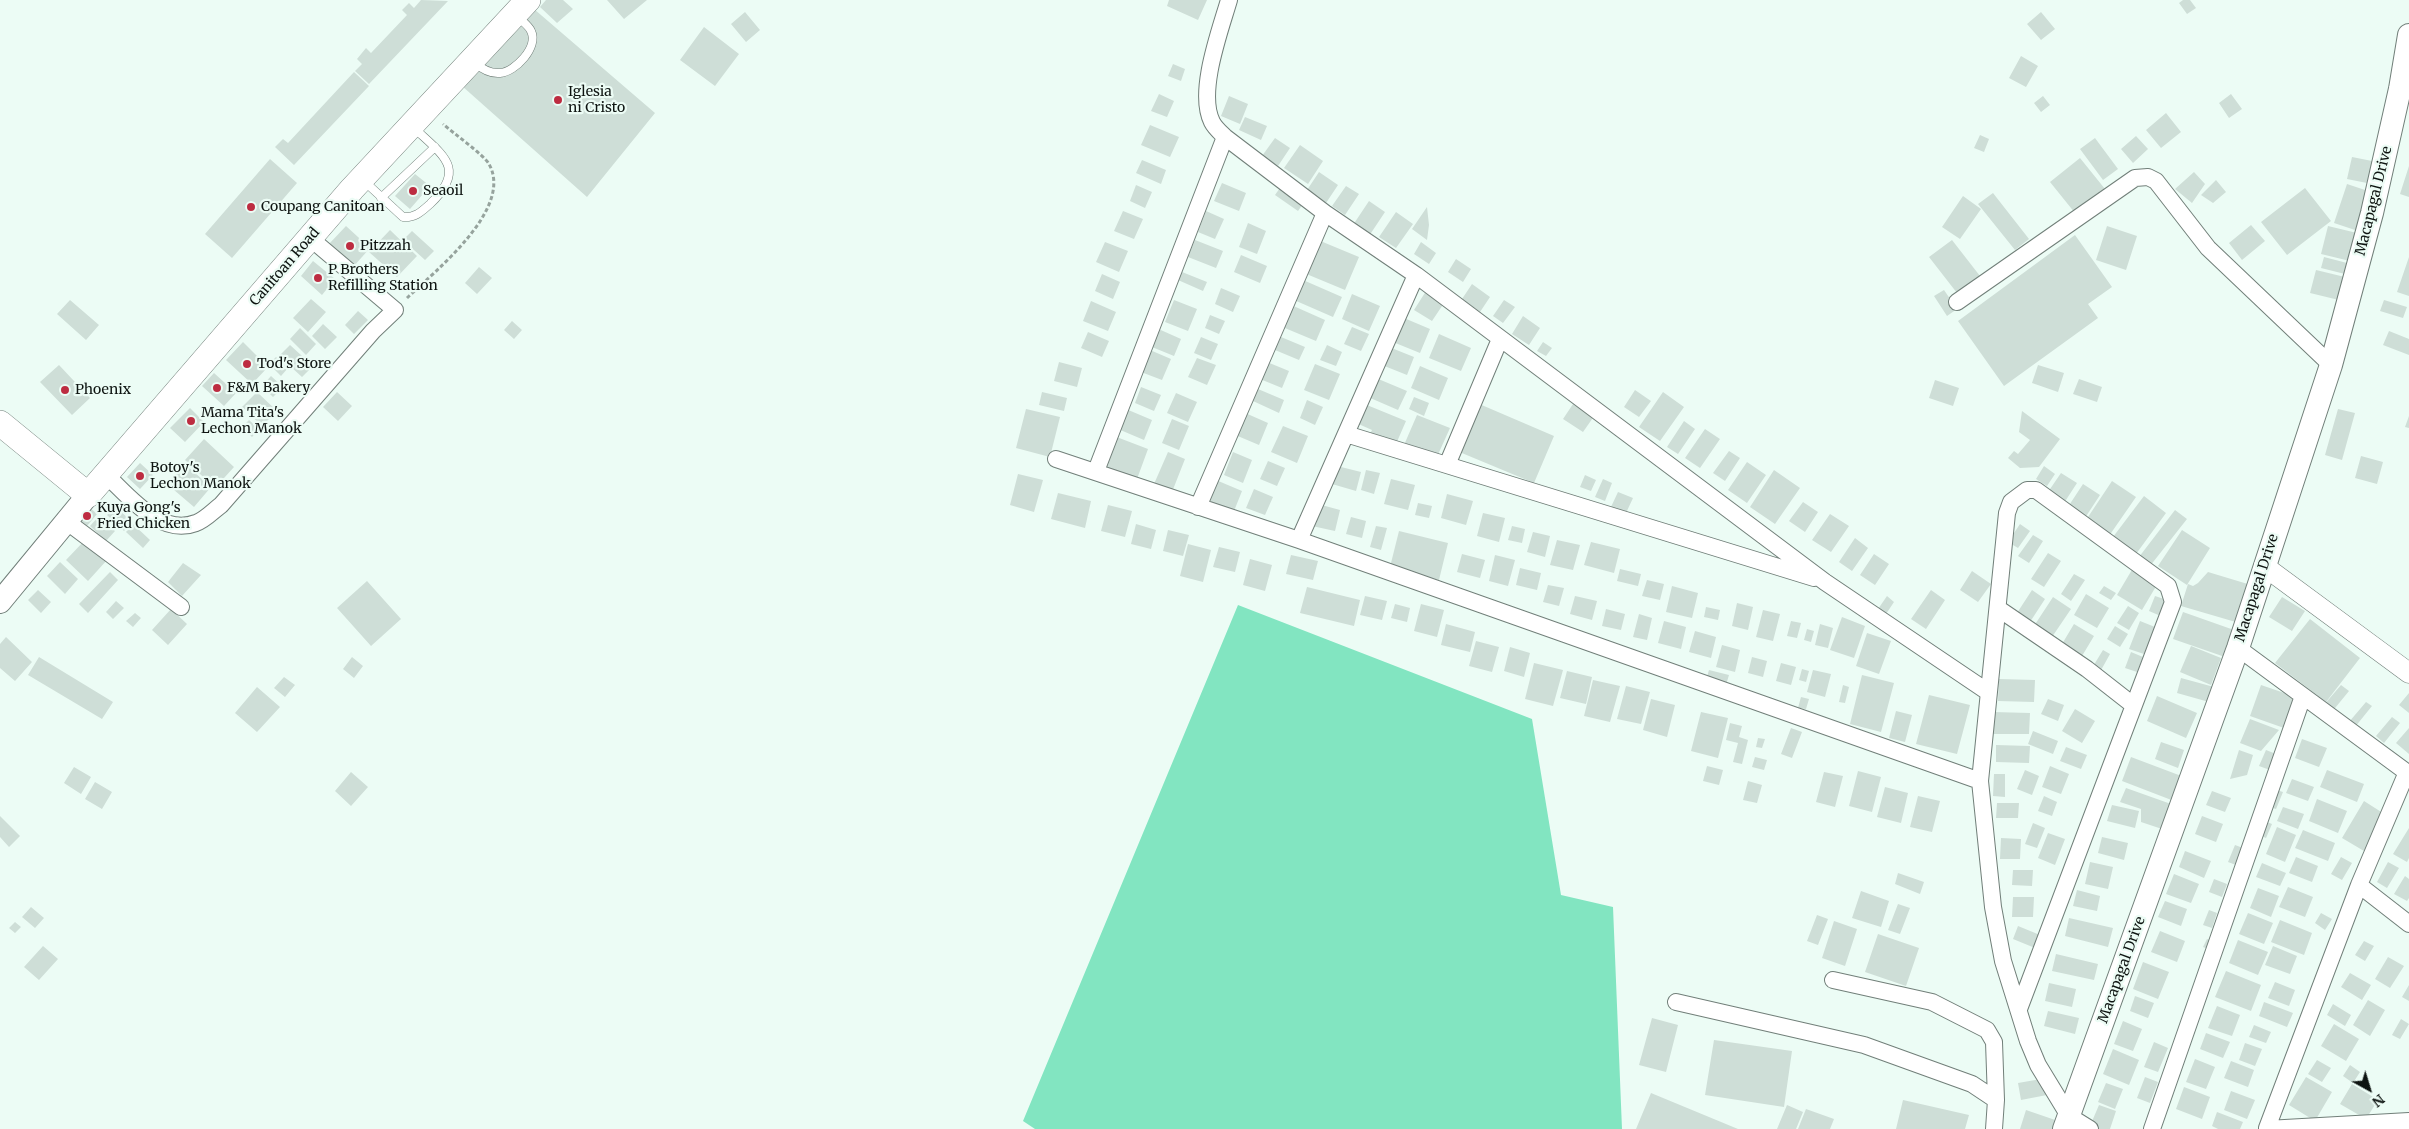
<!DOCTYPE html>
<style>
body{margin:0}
#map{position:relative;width:2409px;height:1129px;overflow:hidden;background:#ecfcf5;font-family:Merriweather,serif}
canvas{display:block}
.north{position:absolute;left:2344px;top:1064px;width:50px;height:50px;-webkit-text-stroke:4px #ecfcf5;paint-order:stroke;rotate:141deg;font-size:14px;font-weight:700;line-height:20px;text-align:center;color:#0e1411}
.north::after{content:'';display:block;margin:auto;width:18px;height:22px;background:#0e1411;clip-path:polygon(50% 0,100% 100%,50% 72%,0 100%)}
</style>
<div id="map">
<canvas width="2409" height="1129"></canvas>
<div class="north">N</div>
</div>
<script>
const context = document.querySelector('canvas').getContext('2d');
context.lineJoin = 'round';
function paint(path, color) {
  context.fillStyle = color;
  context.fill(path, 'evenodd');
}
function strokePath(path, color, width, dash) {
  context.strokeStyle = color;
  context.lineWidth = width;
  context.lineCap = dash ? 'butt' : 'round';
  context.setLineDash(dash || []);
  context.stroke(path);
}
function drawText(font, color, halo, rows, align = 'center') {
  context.font = font + ' Merriweather,serif';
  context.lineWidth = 4.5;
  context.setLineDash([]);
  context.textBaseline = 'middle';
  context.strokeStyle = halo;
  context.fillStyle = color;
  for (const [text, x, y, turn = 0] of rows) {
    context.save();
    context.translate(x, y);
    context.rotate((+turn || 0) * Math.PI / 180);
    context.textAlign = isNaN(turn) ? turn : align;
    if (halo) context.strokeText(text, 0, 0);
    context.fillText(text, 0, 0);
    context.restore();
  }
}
paint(new Path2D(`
 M 1238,605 L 1532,719 L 1561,895 L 1613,907 L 1622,1129 L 1035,1129 L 1023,1121 Z`), '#82e5c1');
paint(new Path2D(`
 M 421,0 L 448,1 L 369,84 L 355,71 L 362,64 L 357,59 L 366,48 L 371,53 L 407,15 L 402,10 L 409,3 L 414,8 Z
 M 546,0 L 563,0 L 573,9 L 557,23 L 540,7 Z
 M 607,0 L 647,0 L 624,19 Z
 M 1169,0 L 1207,0 L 1198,20 L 1167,6 Z
 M 2183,0 L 2190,0 L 2196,8 L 2187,14 L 2179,3 Z
 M 534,9 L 655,113 L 587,197 L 462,86 Z
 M 745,12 L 760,30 L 746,42 L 731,24 Z
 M 2041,12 L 2055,29 L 2041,40 L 2027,24 Z
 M 704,27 L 739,54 L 715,86 L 680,60 Z
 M 2021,56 L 2038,66 L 2026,87 L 2009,78 Z
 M 1173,64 L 1185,69 L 1181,81 L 1168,76 Z
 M 354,72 L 369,86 L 294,165 L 275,147 L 283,139 L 288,143 Z
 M 1159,94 L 1174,101 L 1167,117 L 1151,111 Z
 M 2231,94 L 2242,109 L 2229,118 L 2219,103 Z
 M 1229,96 L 1248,104 L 1240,124 L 1221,116 Z
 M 2043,96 L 2050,105 L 2041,112 L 2034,103 Z
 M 2166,113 L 2181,132 L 2161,148 L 2146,130 Z
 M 1245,117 L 1267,126 L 1261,140 L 1239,130 Z
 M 1150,125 L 1179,137 L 1170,157 L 1141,145 Z
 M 1980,135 L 1989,139 L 1984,152 L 1974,148 Z
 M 2136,136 L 2148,149 L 2133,163 L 2121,149 Z
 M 1275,138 L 1290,148 L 1278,166 L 1262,156 Z
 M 2095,138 L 2118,169 L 2103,180 L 2080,149 Z
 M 1300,145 L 1323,161 L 1308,184 L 1284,168 Z
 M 2352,157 L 2377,162 L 2372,184 L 2347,179 Z
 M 2080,158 L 2105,189 L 2075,213 L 2050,182 Z
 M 270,159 L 297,183 L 232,258 L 205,234 Z
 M 1142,160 L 1166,170 L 1161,184 L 1136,173 Z
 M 2409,166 L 2409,197 L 2400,194 Z
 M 1319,172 L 1338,185 L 1324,206 L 1305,193 Z
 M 2194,172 L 2205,184 L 2192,203 L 2175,189 Z
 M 415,174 L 430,186 L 410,209 L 395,196 Z
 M 2216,180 L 2226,192 L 2213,203 L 2201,195 Z
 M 1222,183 L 1246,193 L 1239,211 L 1214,201 Z
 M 2347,184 L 2371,192 L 2358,231 L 2334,223 Z
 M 1136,185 L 1152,192 L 1145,208 L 1130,201 Z
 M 1282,185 L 1305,201 L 1298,211 L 1275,195 Z
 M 1346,186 L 1359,194 L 1345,215 L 1332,206 Z
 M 2305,188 L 2331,221 L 2287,255 L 2261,222 Z
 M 1993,193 L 2029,239 L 2015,250 L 1978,204 Z
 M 1963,196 L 1981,209 L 1960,239 L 1942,227 Z
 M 1369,201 L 1385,212 L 1369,236 L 1353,225 Z
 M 1427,207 L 1429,225 L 1427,240 L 1412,229 Z
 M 1123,211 L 1143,219 L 1134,239 L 1114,231 Z
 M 1206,211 L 1224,219 L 1215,239 L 1198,232 Z
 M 1396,212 L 1413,224 L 1396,248 L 1379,237 Z
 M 1248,223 L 1266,231 L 1257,254 L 1239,247 Z
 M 2251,225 L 2265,241 L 2242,260 L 2229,243 Z
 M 346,226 L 370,248 L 354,266 L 329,244 Z
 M 2107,226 L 2137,236 L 2126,270 L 2096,260 Z
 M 2328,226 L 2357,233 L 2350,261 L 2321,254 Z
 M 390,230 L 417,256 L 397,277 L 369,252 Z
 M 412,231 L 434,251 L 425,260 L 403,240 Z
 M 2075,235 L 2112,287 L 2088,304 L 2098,318 L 2004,386 L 1958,321 Z
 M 1195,240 L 1223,251 L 1216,268 L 1188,257 Z
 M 1318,240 L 1359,257 L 1345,290 L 1304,273 Z
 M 1952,240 L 1980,276 L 1957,293 L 1929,257 Z
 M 1105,242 L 1128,251 L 1119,272 L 1096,262 Z
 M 1421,242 L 1436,253 L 1429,264 L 1414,254 Z
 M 1241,255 L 1267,266 L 1260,283 L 1234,272 Z
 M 2324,257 L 2347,263 L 2345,274 L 2321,268 Z
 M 2409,257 L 2409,296 L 2397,292 Z
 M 1456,259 L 1471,269 L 1463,282 L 1448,272 Z
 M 313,261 L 335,279 L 322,295 L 301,276 Z
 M 479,267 L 492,278 L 477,294 L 465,283 Z
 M 2316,270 L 2349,278 L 2343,301 L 2310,293 Z
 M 1182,272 L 1207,282 L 1203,291 L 1178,280 Z
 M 1102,274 L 1120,282 L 1113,299 L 1095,291 Z
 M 1303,280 L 1342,297 L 1333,317 L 1294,300 Z
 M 1472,284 L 1490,297 L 1480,312 L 1462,299 Z
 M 1221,288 L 1240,296 L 1233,312 L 1215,304 Z
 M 1428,288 L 1446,300 L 1432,321 L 1414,310 Z
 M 1944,290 L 1957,309 L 1947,316 L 1934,296 Z
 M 1352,294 L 1380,306 L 1369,331 L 1342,319 Z
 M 311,299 L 326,312 L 308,332 L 293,318 Z
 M 70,300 L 99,325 L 86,340 L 57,314 Z
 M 1174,300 L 1197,309 L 1188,331 L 1165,322 Z
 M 1504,300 L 1515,307 L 1503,323 L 1493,316 Z
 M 2384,300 L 2407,307 L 2403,318 L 2380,311 Z
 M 1091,301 L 1116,312 L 1108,331 L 1083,321 Z
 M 1289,304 L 1325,320 L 1316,341 L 1280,326 Z
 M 358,311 L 368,320 L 354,334 L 345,325 Z
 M 1210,315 L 1225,321 L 1219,334 L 1205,328 Z
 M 1523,316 L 1540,328 L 1529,345 L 1512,334 Z
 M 1404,318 L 1430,329 L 1420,353 L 1393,342 Z
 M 512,321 L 522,330 L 514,339 L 504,330 Z
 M 323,324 L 337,337 L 325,349 L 312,336 Z
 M 1154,327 L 1181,339 L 1174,356 L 1147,345 Z
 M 1352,327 L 1369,334 L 1361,351 L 1344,344 Z
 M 300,328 L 316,344 L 306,355 L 290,339 Z
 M 2389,331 L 2409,339 L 2409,355 L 2383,345 Z
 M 1088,332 L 1109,341 L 1102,357 L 1081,348 Z
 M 1439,334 L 1471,348 L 1461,371 L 1429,358 Z
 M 1201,337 L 1218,344 L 1211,360 L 1194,353 Z
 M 1281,337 L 1305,347 L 1299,360 L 1275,350 Z
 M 243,342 L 268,367 L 252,384 L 226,360 Z
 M 1543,342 L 1552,348 L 1546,356 L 1537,351 Z
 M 290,345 L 313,366 L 302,377 L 279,356 Z
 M 1327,345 L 1342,352 L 1336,366 L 1320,360 Z
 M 1389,347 L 1414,357 L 1407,375 L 1382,365 Z
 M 1150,350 L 1171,359 L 1162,380 L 1141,372 Z
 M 276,357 L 288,368 L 281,376 L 269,364 Z
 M 1197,358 L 1216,365 L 1207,385 L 1188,377 Z
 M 1059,362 L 1082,368 L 1077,387 L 1054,381 Z
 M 1267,362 L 1289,371 L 1282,388 L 1260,379 Z
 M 1315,364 L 1340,374 L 1329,400 L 1304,390 Z
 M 59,365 L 90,398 L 72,415 L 40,382 Z
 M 2038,365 L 2064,373 L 2058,392 L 2032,383 Z
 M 1420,366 L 1448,378 L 1439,400 L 1411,388 Z
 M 214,373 L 236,393 L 224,406 L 202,386 Z
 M 271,376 L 283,387 L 273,397 L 262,386 Z
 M 1376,378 L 1407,391 L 1398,410 L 1368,397 Z
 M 2079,379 L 2102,387 L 2097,402 L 2073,394 Z
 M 1935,380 L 1959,388 L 1953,406 L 1929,398 Z
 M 1141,387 L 1161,395 L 1154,411 L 1135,403 Z
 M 1258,389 L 1284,400 L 1279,413 L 1253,401 Z
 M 1635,390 L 1651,401 L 1639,417 L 1624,407 Z
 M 257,392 L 277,411 L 262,426 L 242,407 Z
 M 337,392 L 352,406 L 338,421 L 323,407 Z
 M 1042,392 L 1067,398 L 1064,411 L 1039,405 Z
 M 1663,392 L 1684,407 L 1660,441 L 1639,427 Z
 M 1176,393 L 1197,402 L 1188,422 L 1167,413 Z
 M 1414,397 L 1429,403 L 1424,416 L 1409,409 Z
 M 1577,398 L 1597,412 L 1583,432 L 1563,419 Z
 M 1307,400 L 1323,407 L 1315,425 L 1300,418 Z
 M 1362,403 L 1406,421 L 1396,444 L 1370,434 L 1372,430 L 1354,422 Z
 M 1477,403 L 1554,436 L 1534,483 L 1457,451 Z
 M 190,408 L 204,422 L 185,442 L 170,428 Z
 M 1026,409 L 1060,417 L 1050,457 L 1016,448 Z
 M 1126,409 L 1152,420 L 1144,440 L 1118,429 Z
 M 2338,409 L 2355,413 L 2342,460 L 2325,455 Z
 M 2022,411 L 2060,439 L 2039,467 L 2020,468 L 2008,458 L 2014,451 L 2018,454 L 2030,440 L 2019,432 Z
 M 1243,412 L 1268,423 L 1259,445 L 1233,434 Z
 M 1417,415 L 1450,428 L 1436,459 L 1404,445 Z
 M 2409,416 L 2409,428 L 2405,427 Z
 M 1172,419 L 1189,426 L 1179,450 L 1162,443 Z
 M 249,420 L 259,429 L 252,437 L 242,427 Z
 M 1684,421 L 1695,429 L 1678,454 L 1667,447 Z
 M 1283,426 L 1308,436 L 1297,463 L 1271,452 Z
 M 1705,429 L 1720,439 L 1700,468 L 1685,458 Z
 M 1114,436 L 1148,449 L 1137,479 L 1103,466 Z
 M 204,439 L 234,467 L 215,488 L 185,460 Z
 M 1729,451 L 1740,458 L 1725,481 L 1713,473 Z
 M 1168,452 L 1185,459 L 1172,492 L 1154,484 Z
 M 1233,452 L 1252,460 L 1243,483 L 1224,475 Z
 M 2361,456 L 2383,462 L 2377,484 L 2355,478 Z
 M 1268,461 L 1285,468 L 1277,486 L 1260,479 Z
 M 1747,462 L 1766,475 L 1747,503 L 1728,490 Z
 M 140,463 L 153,475 L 140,489 L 127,477 Z
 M 185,464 L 211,487 L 194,507 L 167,484 Z
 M 1337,466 L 1361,472 L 1356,491 L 1332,484 Z
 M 2044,466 L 2055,474 L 2047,486 L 2036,479 Z
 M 1366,470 L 1380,473 L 1374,494 L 1361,490 Z
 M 1774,470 L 1800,488 L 1775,524 L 1750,507 Z
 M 2061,473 L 2077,483 L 2064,503 L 2048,492 Z
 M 1018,474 L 1043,480 L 1034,512 L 1010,505 Z
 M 1585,475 L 1596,480 L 1591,491 L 1580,487 Z
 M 1391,479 L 1415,485 L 1408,510 L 1384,504 Z
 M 1603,479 L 1612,483 L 1605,501 L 1595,497 Z
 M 1216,480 L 1242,491 L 1234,511 L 1207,500 Z
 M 2112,481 L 2136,497 L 2109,536 L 2086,520 Z
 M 2083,484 L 2100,495 L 2083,521 L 2066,510 Z
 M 1254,489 L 1273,497 L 1265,515 L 1246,508 Z
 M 1618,492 L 1633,498 L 1626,513 L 1611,507 Z
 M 1058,493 L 1091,501 L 1085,528 L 1051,519 Z
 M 1447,494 L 1473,501 L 1466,525 L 1441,518 Z
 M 2144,496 L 2166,513 L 2136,554 L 2113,537 Z
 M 1803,502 L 1818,512 L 1805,532 L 1789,521 Z
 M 1418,503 L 1432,506 L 1429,518 L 1415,515 Z
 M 1318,504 L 1340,510 L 1335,531 L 1312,526 Z
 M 1108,505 L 1132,511 L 1125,537 L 1101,531 Z
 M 88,506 L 97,514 L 87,526 L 77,517 Z
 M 115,506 L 132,522 L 124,531 L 107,515 Z
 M 2175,510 L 2187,519 L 2150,566 L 2139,557 Z
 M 1483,513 L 1505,518 L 1499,542 L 1477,536 Z
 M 1830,514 L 1849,526 L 1831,552 L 1812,540 Z
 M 99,516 L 115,531 L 106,541 L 90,526 Z
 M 1351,517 L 1366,521 L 1362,538 L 1346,534 Z
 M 133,524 L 150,540 L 143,548 L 126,532 Z
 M 1136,524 L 1156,530 L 1151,549 L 1131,544 Z
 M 2020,524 L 2030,531 L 2018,548 L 2008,542 Z
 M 1376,526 L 1387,528 L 1381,550 L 1370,547 Z
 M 1512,526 L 1525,529 L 1522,543 L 1508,540 Z
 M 1168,530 L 1189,535 L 1183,556 L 1163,551 Z
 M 2182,530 L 2210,548 L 2187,585 L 2158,566 Z
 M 1399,531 L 1448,543 L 1439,580 L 1390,567 Z
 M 1533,532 L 1550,536 L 1545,557 L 1527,552 Z
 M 2033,535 L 2043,541 L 2029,563 L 2018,556 Z
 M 1855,538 L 1868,548 L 1852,571 L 1839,562 Z
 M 85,540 L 107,560 L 88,581 L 66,560 Z
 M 1557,540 L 1580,545 L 1573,570 L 1550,565 Z
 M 1591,542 L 1620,549 L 1614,573 L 1584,565 Z
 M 1188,544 L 1211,550 L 1203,582 L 1180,576 Z
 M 1219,547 L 1240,552 L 1235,572 L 1213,567 Z
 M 2048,553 L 2061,561 L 2044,587 L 2031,579 Z
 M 1462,554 L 1485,560 L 1480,578 L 1457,572 Z
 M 1874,554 L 1889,564 L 1875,585 L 1860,575 Z
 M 1291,555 L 1318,561 L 1313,580 L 1286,574 Z
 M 1495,555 L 1515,560 L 1508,586 L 1489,581 Z
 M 1250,559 L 1272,565 L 1265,591 L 1243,585 Z
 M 60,562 L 78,579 L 65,594 L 47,576 Z
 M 183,563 L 201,575 L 182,596 L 168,582 Z
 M 1520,568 L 1541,573 L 1537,590 L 1516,585 Z
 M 2133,568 L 2158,583 L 2142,610 L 2117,595 Z
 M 1620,569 L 1641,574 L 1638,586 L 1617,581 Z
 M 1972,571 L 1991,584 L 1978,602 L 1960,590 Z
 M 110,572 L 118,580 L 88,613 L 79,604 Z
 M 2208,572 L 2251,585 L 2239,623 L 2181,606 L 2188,584 L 2193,586 L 2198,583 Z
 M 2074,574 L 2085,580 L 2071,601 L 2061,594 Z
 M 1647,580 L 1664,584 L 1660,600 L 1642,596 Z
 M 367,581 L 401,619 L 371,646 L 337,608 Z
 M 1548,585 L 1564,588 L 1559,606 L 1543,602 Z
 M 1672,586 L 1698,593 L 1692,618 L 1666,612 Z
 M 2104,586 L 2116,593 L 2111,600 L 2099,593 Z
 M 1307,587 L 1360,600 L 1354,626 L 1300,613 Z
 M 38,590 L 51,602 L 41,613 L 28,600 Z
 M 1931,590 L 1945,600 L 1926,629 L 1911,619 Z
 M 2032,590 L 2045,599 L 2030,622 L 2017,613 Z
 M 2086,594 L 2109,608 L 2097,628 L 2074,615 Z
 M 1365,596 L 1387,601 L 1382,620 L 1360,615 Z
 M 1575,596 L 1597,601 L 1592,620 L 1570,614 Z
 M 1887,596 L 1894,602 L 1884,617 L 1876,612 Z
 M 2155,596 L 2170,601 L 2163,617 L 2149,611 Z
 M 2053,597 L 2071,609 L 2052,637 L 2034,626 Z
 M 2282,597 L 2305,611 L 2292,631 L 2269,617 Z
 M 116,601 L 124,608 L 113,619 L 106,612 Z
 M 1737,603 L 1753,607 L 1748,630 L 1732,626 Z
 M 1395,604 L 1410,608 L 1407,622 L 1391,618 Z
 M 1421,604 L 1444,610 L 1437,637 L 1414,631 Z
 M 2128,606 L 2139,613 L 2129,630 L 2117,623 Z
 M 1706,607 L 1720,610 L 1718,620 L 1704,617 Z
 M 171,609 L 187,624 L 168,645 L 152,630 Z
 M 1606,609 L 1625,614 L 1621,630 L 1602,626 Z
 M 1763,610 L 1780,614 L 1773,641 L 1756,637 Z
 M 2183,612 L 2234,630 L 2225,657 L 2173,639 Z
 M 135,613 L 141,618 L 133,627 L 126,621 Z
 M 1639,614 L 1652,618 L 1647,640 L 1633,637 Z
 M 1842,617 L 1865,626 L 1854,658 L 1830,650 Z
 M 2310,619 L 2360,658 L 2326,702 L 2275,663 Z
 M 1664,621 L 1686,627 L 1681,649 L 1658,643 Z
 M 1791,621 L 1801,623 L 1797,638 L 1787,636 Z
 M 2140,621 L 2155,627 L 2144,654 L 2129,649 Z
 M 1446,624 L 1475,632 L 1470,652 L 1441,645 Z
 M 1820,624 L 1833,628 L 1828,648 L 1815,645 Z
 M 2074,624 L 2094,636 L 2079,661 L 2059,649 Z
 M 2115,626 L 2128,634 L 2120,647 L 2107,639 Z
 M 1807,629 L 1814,631 L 1811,642 L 1804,640 Z
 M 1695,631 L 1716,637 L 1711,658 L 1689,652 Z
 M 1867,633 L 1891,641 L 1879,674 L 1856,666 Z
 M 6,637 L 32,662 L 15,681 L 0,668 L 0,644 Z
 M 1476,641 L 1499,647 L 1492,672 L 1469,666 Z
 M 1722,645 L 1740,650 L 1735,672 L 1716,667 Z
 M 2191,646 L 2221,658 L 2211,685 L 2180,672 Z
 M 1510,647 L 1530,653 L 1524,677 L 1504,671 Z
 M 2103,650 L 2110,654 L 2100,672 L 2092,668 Z
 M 2131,652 L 2143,657 L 2137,672 L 2125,668 Z
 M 39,657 L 113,702 L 102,719 L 28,675 Z
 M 352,657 L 363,666 L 354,678 L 343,669 Z
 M 1752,657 L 1767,661 L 1763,677 L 1748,673 Z
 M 1534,663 L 1563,670 L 1553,706 L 1525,699 Z
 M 1781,663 L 1796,667 L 1791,685 L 1776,681 Z
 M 1802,669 L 1809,671 L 1806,682 L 1799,680 Z
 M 1709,670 L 1729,675 L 1726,685 L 1706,680 Z
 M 1813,670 L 1831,674 L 1825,697 L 1807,692 Z
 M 1567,671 L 1592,677 L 1586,704 L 1560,698 Z
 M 1862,675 L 1894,683 L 1881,732 L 1850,724 Z
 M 284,677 L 295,685 L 285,697 L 274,688 Z
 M 2181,678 L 2214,687 L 2209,702 L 2177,693 Z
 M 1999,679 L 2035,680 L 2034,702 L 1998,701 Z
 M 1593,680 L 1620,686 L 1610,722 L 1584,716 Z
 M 1843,685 L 1849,687 L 1845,703 L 1839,702 Z
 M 2261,685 L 2296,697 L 2284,728 L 2250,716 Z
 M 2341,685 L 2349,691 L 2331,713 L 2323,706 Z
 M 1626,686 L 1650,692 L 1641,724 L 1617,719 Z
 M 257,687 L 280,707 L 257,732 L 235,713 Z
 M 2409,693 L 2409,713 L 2399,705 Z
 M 1929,695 L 1970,705 L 1957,754 L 1916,744 Z
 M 2157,696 L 2197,713 L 2186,738 L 2147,721 Z
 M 1801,697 L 1809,699 L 1806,709 L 1798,708 Z
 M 1651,699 L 1675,705 L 1667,737 L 1643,730 Z
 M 2048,699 L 2064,705 L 2058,721 L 2041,714 Z
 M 2366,702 L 2372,706 L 2355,727 L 2349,722 Z
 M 2075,709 L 2095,721 L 2082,743 L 2062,731 Z
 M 1896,711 L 1912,715 L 1905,742 L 1889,738 Z
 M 1701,712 L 1728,718 L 1718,758 L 1691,751 Z
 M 1993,712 L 2030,713 L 2029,734 L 1993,734 Z
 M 2392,717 L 2400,723 L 2384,743 L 2376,736 Z
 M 2250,719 L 2279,730 L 2261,751 L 2240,743 Z
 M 1730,723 L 1742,726 L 1739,737 L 1748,740 L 1742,764 L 1733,762 L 1738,743 L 1726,740 Z
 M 1791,728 L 1802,732 L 1792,758 L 1781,754 Z
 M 2409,728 L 2409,754 L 2396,743 Z
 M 2033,731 L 2058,741 L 2053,754 L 2028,744 Z
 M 1758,738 L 1765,739 L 1762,748 L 1756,747 Z
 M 2302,739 L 2327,748 L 2319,767 L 2295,758 Z
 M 2161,742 L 2184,750 L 2178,768 L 2155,759 Z
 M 1996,745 L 2030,746 L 2029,763 L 1996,762 Z
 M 2066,747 L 2087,755 L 2081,769 L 2060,761 Z
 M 2239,750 L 2253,755 L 2247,775 L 2230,779 Z
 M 2266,750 L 2276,754 L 2270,770 L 2259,766 Z
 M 1755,757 L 1767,760 L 1764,770 L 1752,767 Z
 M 2131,757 L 2184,777 L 2174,801 L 2122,781 Z
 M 1707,766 L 1723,770 L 1719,785 L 1703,781 Z
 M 2050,766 L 2069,774 L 2061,794 L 2042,787 Z
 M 74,767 L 91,777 L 81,794 L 64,783 Z
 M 2025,770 L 2039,776 L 2032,795 L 2017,789 Z
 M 2327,770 L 2364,784 L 2357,802 L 2320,787 Z
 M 1858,771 L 1881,777 L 1872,812 L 1849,806 Z
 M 351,772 L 368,787 L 351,806 L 335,791 Z
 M 1824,772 L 1843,776 L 1835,807 L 1816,802 Z
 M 1994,774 L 2005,774 L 2005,797 L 1993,796 Z
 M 2292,779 L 2314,787 L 2308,801 L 2286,793 Z
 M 1748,781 L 1762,785 L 1757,803 L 1743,800 Z
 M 95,782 L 112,792 L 102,809 L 85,799 Z
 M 1885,787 L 1908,793 L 1901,823 L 1877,817 Z
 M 2126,788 L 2171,804 L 2162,829 L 2141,822 L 2141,809 L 2120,802 Z
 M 2273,789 L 2283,792 L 2276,809 L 2266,806 Z
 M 2212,791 L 2231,798 L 2225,812 L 2206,805 Z
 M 1918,796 L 1940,801 L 1932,832 L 1910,827 Z
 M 2044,796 L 2057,802 L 2052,816 L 2038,811 Z
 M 2317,799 L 2347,811 L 2338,833 L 2309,821 Z
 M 2364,801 L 2386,815 L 2364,851 L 2342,838 Z
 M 1997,803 L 2019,803 L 2018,818 L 1996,818 Z
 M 2112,805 L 2139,811 L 2135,828 L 2107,821 Z
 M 2283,807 L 2304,814 L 2298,829 L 2277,821 Z
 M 0,816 L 20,836 L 9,847 L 0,837 Z
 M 2202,816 L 2223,824 L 2216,842 L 2195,834 Z
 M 2262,820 L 2272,824 L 2266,838 L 2257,834 Z
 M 2033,823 L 2045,828 L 2037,848 L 2025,844 Z
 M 2277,827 L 2296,835 L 2285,862 L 2266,854 Z
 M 2409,828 L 2409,858 L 2407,862 L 2393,854 Z
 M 2303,830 L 2335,843 L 2328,861 L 2295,848 Z
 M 2048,833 L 2065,839 L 2055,865 L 2038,858 Z
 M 2102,837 L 2128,843 L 2124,860 L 2098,853 Z
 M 2001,838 L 2021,839 L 2020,859 L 2000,859 Z
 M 2235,845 L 2243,848 L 2236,865 L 2228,862 Z
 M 2185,851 L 2211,861 L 2204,878 L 2179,867 Z
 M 2296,857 L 2318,866 L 2312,882 L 2289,873 Z
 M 2341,857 L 2352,863 L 2342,880 L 2331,874 Z
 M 2090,862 L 2113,867 L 2108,889 L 2085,884 Z
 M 2388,862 L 2399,868 L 2387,888 L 2377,882 Z
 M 2262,863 L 2286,873 L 2280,886 L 2256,877 Z
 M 2013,870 L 2033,870 L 2032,886 L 2012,885 Z
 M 1898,873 L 1924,882 L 1920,894 L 1895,884 Z
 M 2174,874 L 2199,884 L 2191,903 L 2166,894 Z
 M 2405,876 L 2409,879 L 2409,898 L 2407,901 L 2394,894 Z
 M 2214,879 L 2227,884 L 2222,897 L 2209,892 Z
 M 2288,887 L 2313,897 L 2305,917 L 2279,907 Z
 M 2258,888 L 2279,896 L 2271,917 L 2250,908 Z
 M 2077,890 L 2100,896 L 2097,911 L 2073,906 Z
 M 1861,891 L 1889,901 L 1881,927 L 1852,918 Z
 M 2013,897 L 2034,897 L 2033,917 L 2012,917 Z
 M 2165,901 L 2187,909 L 2181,926 L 2158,917 Z
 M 1898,904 L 1910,908 L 1900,934 L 1888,930 Z
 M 31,907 L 44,918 L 35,928 L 22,917 Z
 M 2209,910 L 2217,913 L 2212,928 L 2203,925 Z
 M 2248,913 L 2273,923 L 2264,944 L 2239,934 Z
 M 2321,913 L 2332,919 L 2325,930 L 2315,923 Z
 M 1817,915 L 1828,919 L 1818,945 L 1807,941 Z
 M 2069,918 L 2113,928 L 2108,947 L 2065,936 Z
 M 2280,920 L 2312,933 L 2304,955 L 2271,942 Z
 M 1834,921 L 1857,929 L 1845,966 L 1822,958 Z
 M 15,922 L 21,927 L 15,933 L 9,928 Z
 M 2018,926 L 2040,935 L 2035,948 L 2013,939 Z
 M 2160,931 L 2185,941 L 2177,962 L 2151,952 Z
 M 1878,934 L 1919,948 L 1906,986 L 1865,972 Z
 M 2207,939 L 2214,942 L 2211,950 L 2203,947 Z
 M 2238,940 L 2268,952 L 2258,975 L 2229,963 Z
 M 2364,941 L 2374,946 L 2365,961 L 2355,955 Z
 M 43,946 L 58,959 L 39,980 L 24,967 Z
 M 2273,946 L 2297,956 L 2290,974 L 2265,965 Z
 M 2056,954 L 2098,964 L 2094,980 L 2052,971 Z
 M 2388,957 L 2404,966 L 2390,988 L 2375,979 Z
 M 2143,962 L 2169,972 L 2158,999 L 2133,989 Z
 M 2226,971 L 2261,985 L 2251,1011 L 2215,997 Z
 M 2350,973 L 2371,985 L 2362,1000 L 2341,987 Z
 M 2275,982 L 2295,990 L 2289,1006 L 2268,998 Z
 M 2049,983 L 2076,989 L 2072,1007 L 2045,1001 Z
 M 2409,985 L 2409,1001 L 2402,997 Z
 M 2135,996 L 2154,1003 L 2148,1018 L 2130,1011 Z
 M 2368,1000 L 2385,1010 L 2370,1036 L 2353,1025 Z
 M 2264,1002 L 2293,1013 L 2287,1027 L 2259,1016 Z
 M 2333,1004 L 2351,1015 L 2345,1026 L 2327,1015 Z
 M 2217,1006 L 2240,1015 L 2232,1036 L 2208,1028 Z
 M 2048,1011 L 2079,1018 L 2075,1034 L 2044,1026 Z
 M 1652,1018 L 1678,1025 L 1666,1072 L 1639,1065 Z
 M 2401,1019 L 2409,1024 L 2400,1039 L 2392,1035 Z
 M 2123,1021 L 2142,1029 L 2133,1051 L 2114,1044 Z
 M 2334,1024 L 2359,1039 L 2346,1061 L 2321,1046 Z
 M 2254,1025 L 2271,1032 L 2266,1043 L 2249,1037 Z
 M 2206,1033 L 2230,1042 L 2223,1058 L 2200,1049 Z
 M 1714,1040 L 1792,1051 L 1784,1107 L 1705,1095 Z
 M 2154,1042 L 2168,1048 L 2158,1072 L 2144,1067 Z
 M 2245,1043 L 2262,1049 L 2255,1066 L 2239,1060 Z
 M 2113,1049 L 2139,1060 L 2129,1085 L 2103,1074 Z
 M 2195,1059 L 2215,1067 L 2206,1089 L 2186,1082 Z
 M 2317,1060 L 2331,1068 L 2322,1082 L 2308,1074 Z
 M 2231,1061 L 2254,1070 L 2248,1087 L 2224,1078 Z
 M 2350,1065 L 2360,1072 L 2353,1083 L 2343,1076 Z
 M 2145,1077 L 2158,1082 L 2150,1103 L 2137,1098 Z
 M 2306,1077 L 2332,1092 L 2315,1121 L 2289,1105 Z
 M 2041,1079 L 2047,1095 L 2021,1100 L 2018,1083 Z
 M 2106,1083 L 2123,1089 L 2115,1109 L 2098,1102 Z
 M 2352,1084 L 2378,1100 L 2366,1119 L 2340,1104 Z
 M 2184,1087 L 2210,1097 L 2202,1119 L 2176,1109 Z
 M 2231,1091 L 2255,1100 L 2247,1119 L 2224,1110 Z
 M 1651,1093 L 1738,1129 L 1636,1129 Z
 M 1903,1100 L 1969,1115 L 1965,1129 L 1896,1129 Z
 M 1787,1105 L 1803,1112 L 1796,1129 L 1777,1129 Z
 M 2099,1105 L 2116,1111 L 2110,1129 L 2098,1129 L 2090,1126 Z
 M 1806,1109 L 1834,1119 L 1830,1129 L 1798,1129 Z
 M 2026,1110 L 2061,1122 L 2058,1129 L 2020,1129 Z
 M 2217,1112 L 2243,1122 L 2240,1129 L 2218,1129 L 2212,1126 Z`), '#ceded7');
const service = new Path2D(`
 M 475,63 C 482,69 490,74 500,73 C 515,72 539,47 531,31 C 529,26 522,21 518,17
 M 364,181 L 403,217 C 415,218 421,212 430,204 C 467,169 444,156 414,128
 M 381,198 L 435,147`);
const minor = new Path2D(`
 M 1229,0 C 1220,31 1197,92 1212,122 C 1215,128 1221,133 1225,137 L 1325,213 L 1416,275 L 1825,582 L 1988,692
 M 1957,302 L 2135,178 L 2148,177 L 2156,181 L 2208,248 L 2331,365
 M 1346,434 L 1814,578
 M 1056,459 L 1299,540 L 1980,781
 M 1447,465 L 1500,339
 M 1096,471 L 1225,137
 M 105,474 C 128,495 160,537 196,523 C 205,520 213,511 221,505 L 373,331 L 395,310 L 310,238
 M 1198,507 L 1325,213
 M 66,521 L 181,607
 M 1299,540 L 1416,275
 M 1999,609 L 2087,669 L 2133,705
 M 2238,648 L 2409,774
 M 2359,885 L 2409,924
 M 1676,1002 L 1864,1045 L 1972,1084 L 1996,1100 L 1994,1042 L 1987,1030 L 1932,1002 L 1833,980
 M 2019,1009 L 2173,602 L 2168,586 L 2036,490 L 2027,490 L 2011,502 L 2007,513 L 1980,781 L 1993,907 L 2003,961 L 2028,1041 L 2038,1065 L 2069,1116 L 2090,1129
 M 2267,1128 L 2359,885 L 2407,772
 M 1994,1129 L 1996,1100
 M 2152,1129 L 2303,696
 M 2267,1129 L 2409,1121`);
const tertiary = new Path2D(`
 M 2264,566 L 2409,673`);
const secondary = new Path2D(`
 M 0,602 L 88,495
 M 2064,1129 L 2238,648 L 2331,365 L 2372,213 L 2400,89 L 2409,35`);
const primary = new Path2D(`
 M 0,423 L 88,495 L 352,189 L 528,0`);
strokePath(service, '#717f79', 9);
strokePath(minor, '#717f79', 18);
strokePath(tertiary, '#717f79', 21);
strokePath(secondary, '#717f79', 24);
strokePath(primary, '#717f79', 26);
strokePath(new Path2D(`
 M 407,298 C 435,271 514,209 489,164 C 484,155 453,133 443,124`), '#96a39d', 3, [4, 2.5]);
strokePath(service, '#fff', 8);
strokePath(minor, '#fff', 16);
strokePath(tertiary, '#fff', 20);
strokePath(secondary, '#fff', 22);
strokePath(primary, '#fff', 25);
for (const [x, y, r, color] of [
 [558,100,5,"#bd2c41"],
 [413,191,5,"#bd2c41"],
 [251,207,5,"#bd2c41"],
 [350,246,5,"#bd2c41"],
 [318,278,5,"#bd2c41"],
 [247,364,5,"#bd2c41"],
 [217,388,5,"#bd2c41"],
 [65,390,5,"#bd2c41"],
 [191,421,5,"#bd2c41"],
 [140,476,5,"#bd2c41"],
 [87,516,5,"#bd2c41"]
]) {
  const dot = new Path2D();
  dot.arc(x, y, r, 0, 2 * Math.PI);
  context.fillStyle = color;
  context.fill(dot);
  strokePath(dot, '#ecfcf5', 2);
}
drawText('14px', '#0e1411', '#ecfcf5', [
 ["Iglesia",568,92],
 ["ni Cristo",568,108],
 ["Seaoil",423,191],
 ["Coupang Canitoan",261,207],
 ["Pitzzah",360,246],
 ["P Brothers",328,270],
 ["Refilling Station",328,286],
 ["Tod's Store",257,364],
 ["F&M Bakery",227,388],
 ["Phoenix",75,390],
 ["Mama Tita's",201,413],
 ["Lechon Manok",201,429],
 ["Botoy's",150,468],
 ["Lechon Manok",150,484],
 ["Kuya Gong's",97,508],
 ["Fried Chicken",97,524]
], 'left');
drawText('14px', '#0e1411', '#ecfcf5', [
 ["Macapagal Drive",2374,201,-76],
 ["Canitoan Road",285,267,-49],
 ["Macapagal Drive",2257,588,-72],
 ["Macapagal Drive",2122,970,-70]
]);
</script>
